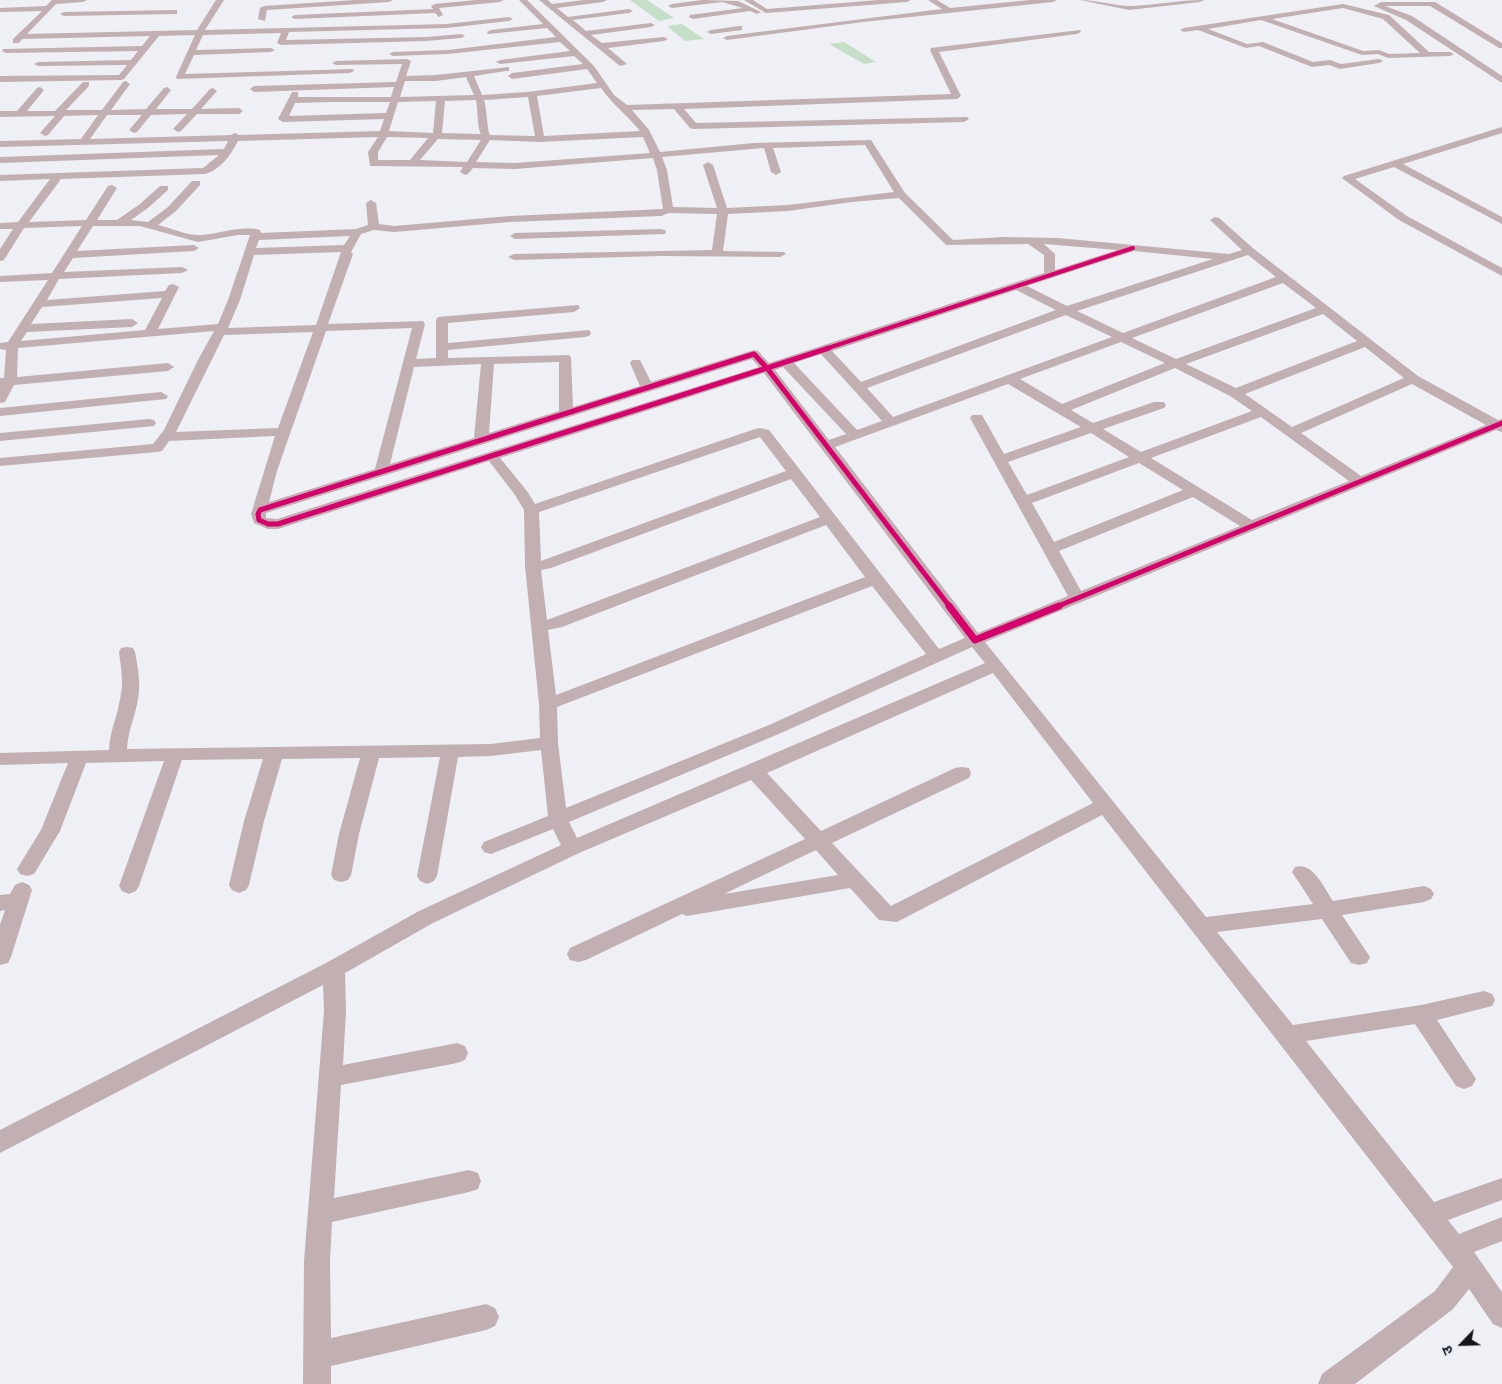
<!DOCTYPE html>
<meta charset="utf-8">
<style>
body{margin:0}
#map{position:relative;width:1502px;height:1384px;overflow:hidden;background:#eef0f6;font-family:"Fira Sans","Noto Sans Devanagari",sans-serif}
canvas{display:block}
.north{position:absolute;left:1437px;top:1319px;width:50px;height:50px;-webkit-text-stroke:4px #eaeffa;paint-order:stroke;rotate:246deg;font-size:14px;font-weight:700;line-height:20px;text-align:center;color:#15161a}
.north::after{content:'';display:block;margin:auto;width:18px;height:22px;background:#15161a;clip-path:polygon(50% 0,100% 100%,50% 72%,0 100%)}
</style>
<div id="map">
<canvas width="1502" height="1384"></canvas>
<div class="north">उ</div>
</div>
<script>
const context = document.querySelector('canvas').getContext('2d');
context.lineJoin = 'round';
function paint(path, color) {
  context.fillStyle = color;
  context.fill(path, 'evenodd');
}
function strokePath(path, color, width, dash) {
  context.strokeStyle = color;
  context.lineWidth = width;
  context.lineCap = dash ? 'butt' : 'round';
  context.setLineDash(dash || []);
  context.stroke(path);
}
paint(new Path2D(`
 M 630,0 L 647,0 L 674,18 L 659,21 Z
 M 682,24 L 704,39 L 685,41 L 667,26 Z
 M 844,42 L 876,62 L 864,64 L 829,44 Z`), '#c5dec7');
paint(new Path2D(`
 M 52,0 L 87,0 L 83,2 L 56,4 L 27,34 L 197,30 L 216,0 L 224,0 L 205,30 L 447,24 L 509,17 L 513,19 L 509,21 L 447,28 L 289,32 L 286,40 L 426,37 L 461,34 L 465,36 L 461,38 L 426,41 L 281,45 L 277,43 L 281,33 L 203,35 L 196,50 L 271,48 L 275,50 L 271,52 L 194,55 L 185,74 L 353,69 L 354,71 L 350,73 L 177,79 L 176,77 L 195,35 L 159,36 L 124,79 L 121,80 L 0,82 L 0,76 L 119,75 L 127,65 L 38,66 L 34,64 L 38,62 L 131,60 L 138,51 L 6,53 L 2,51 L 3,49 L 142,46 L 150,36 L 22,39 L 19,43 L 13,43 L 13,39 L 42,11 L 0,12 L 0,8 L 46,6 Z
 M 355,0 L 393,0 L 389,2 L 267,10 L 265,21 L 258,19 L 260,8 L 264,6 Z
 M 476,0 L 504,0 L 500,2 L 439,8 L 443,15 L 439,17 L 435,13 L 295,19 L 291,17 L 295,15 L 433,9 L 431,6 L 435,4 Z
 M 519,0 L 527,0 L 594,66 L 614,95 L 627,105 L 951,94 L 930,50 L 931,48 L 1080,30 L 1081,32 L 1077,34 L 939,52 L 961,96 L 957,99 L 684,109 L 696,123 L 967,117 L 969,119 L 964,122 L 693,129 L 690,128 L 674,109 L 632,110 L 649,130 L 660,152 L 754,143 L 871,140 L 905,193 L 953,240 L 1004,237 L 1058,238 L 1229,254 L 1242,250 L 1210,220 L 1215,217 L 1219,218 L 1254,249 L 1418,376 L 1498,420 L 1502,419 L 1502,432 L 1496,430 L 985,642 L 1206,917 L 1313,904 L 1292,872 L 1295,867 C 1313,861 1324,888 1333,901 L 1424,886 L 1431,889 L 1434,894 L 1431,899 L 1424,902 L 1342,915 L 1370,957 L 1367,963 L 1359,965 L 1351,963 L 1322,919 L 1217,932 L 1293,1025 L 1421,1005 L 1484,991 L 1492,994 L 1495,1000 L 1492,1006 L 1437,1020 L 1476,1079 L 1472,1086 L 1464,1089 L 1456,1086 L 1415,1024 L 1306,1041 L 1434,1202 L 1502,1178 L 1502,1200 L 1448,1220 L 1459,1234 L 1502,1217 L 1502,1241 L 1474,1252 L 1502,1292 L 1502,1328 L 1493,1324 L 1469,1289 L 1453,1309 L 1355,1384 L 1318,1384 L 1322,1374 L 1435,1291 L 1453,1267 L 1102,815 L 897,922 L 879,920 L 850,888 L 687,916 L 682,914 L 586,960 L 578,962 L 570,960 L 567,954 L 570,948 L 805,839 L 751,780 L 579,853 L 433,923 L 345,973 L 346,1011 L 343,1065 L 457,1043 L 465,1046 L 468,1053 L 465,1060 L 457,1063 L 341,1085 L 334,1198 L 469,1170 L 478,1173 L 481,1181 L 478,1189 L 469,1192 L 332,1222 L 330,1261 L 331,1338 L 486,1304 L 495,1308 L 499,1317 L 495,1326 L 486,1330 L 331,1366 L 331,1384 L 303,1384 L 304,1261 L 324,1011 L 323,985 L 0,1153 L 0,1130 L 326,963 L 419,911 L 561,845 L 553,829 L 491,854 L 484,852 L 481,847 L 484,842 L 548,816 L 541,750 L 491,756 L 458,757 L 437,876 L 434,881 L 427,884 L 420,881 L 417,876 L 440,757 L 379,758 L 359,834 L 351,875 L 348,880 L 341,882 L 334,880 L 331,875 L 339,834 L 360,758 L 282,759 L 264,821 L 249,885 L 246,890 L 239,893 L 232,890 L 229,885 L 244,821 L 263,759 L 182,760 L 139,886 L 136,891 L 129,894 L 122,891 L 119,886 L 164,761 L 86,763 L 60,831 L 34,874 L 27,876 L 20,874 L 17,869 L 41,830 L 68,763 L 0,765 L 0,753 L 109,750 C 110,730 117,718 120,699 C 124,683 121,668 119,652 L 121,648 L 127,647 L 133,648 L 135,652 C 138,668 141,683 138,699 C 135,717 128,731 127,749 L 491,744 L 540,738 L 539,704 L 525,566 L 524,510 L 515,495 L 489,461 L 278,529 L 268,529 L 254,523 L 251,514 L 275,436 L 169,441 L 162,451 L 157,452 L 0,466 L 0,458 L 153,444 L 164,430 L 198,360 L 214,331 L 18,348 L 17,377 L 168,363 L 174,367 L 168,371 L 14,385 L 5,402 L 0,403 L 0,378 L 4,378 L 6,350 L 0,349 L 0,343 L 8,342 L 48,280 L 0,282 L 0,276 L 52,273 L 82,226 L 24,228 L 4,260 L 0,261 L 0,249 L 13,229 L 0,229 L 0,223 L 18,222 L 50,179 L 0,181 L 0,175 L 203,168 L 219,155 L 0,163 L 0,157 L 224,149 L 228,141 L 0,147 L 0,141 L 81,139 L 98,115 L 64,116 L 48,135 L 45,136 L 40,133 L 55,116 L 0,117 L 0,111 L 17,111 L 37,88 L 40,87 L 44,90 L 27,111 L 55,111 L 83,82 L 89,82 L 89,86 L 66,110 L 102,110 L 123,82 L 126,81 L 130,84 L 111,110 L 146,109 L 164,88 L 167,87 L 171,90 L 156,109 L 192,109 L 210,89 L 213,88 L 217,91 L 201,109 L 239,108 L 243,111 L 239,114 L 197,114 L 181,131 L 178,132 L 173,129 L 187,114 L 151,115 L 137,132 L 134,133 L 129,130 L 142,115 L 107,115 L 90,139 L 231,135 L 235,133 L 239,135 L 380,131 L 384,119 L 283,122 L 278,119 L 292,92 L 298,92 L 298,97 L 391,97 L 394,87 L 254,92 L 250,89 L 254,86 L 396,82 L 402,64 L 336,65 L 332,63 L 336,61 L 407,59 L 411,61 L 406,76 L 436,75 L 509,67 L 509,71 L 506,71 L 474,76 L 482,95 L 527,92 L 597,83 L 587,69 L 512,79 L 508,76 L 512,73 L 583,64 L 574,56 L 500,64 L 496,62 L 500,60 L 570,51 L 560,42 L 448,54 L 393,56 L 389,54 L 393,52 L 448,50 L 556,37 L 547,28 L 488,34 L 487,32 L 491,30 L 543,24 ZM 466,77 L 474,95 L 400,97 L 405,81 L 436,81 ZM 601,88 C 612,104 628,116 640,131 L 544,136 L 537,96 ZM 528,97 L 535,136 L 490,135 C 487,129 487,109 484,100 ZM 436,101 L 433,133 L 389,131 L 398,102 ZM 445,101 L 476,100 C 478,110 477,128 481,134 L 442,133 ZM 331,102 L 390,102 L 386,113 L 289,116 L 295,103 ZM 378,137 L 368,152 L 370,166 L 463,167 L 460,172 L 465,175 L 468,174 L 473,168 L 515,169 L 653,158 L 657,170 L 663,209 L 510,216 L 394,226 L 379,224 L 376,203 L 371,200 L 366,203 L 368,225 L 356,229 L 261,233 L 260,230 C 240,225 220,234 201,235 C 188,236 171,228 158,225 L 176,211 L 200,185 L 200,181 L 192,181 L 168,207 L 148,222 L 131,220 L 148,208 L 168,190 L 168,186 L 160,186 L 140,204 L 117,220 L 97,220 L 117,188 L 112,185 L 108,186 L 86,220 L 29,222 L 61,179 L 205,174 C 222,169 231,154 238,141 ZM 387,137 L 428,138 L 410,160 L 378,160 L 378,152 ZM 643,137 L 650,153 L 515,163 L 476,162 L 490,140 L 540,142 ZM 438,139 L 481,140 L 467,162 L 420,160 ZM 865,145 L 894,192 L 788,205 L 727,208 L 713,165 L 708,162 L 703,165 L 717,208 L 673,207 L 667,170 L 662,157 L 764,148 L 771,172 L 776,175 L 781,172 L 773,148 ZM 899,198 L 946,245 L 1028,244 L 1044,255 L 1044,273 L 769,363 L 758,351 L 754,350 L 651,382 L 640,360 L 632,360 L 630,363 L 640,386 L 573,407 L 571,358 L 569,355 L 448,358 L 448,350 L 585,337 L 589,336 L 591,333 L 589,330 L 448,343 L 448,323 L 574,312 L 580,308 L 578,305 L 438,317 L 436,320 L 436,358 L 416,359 L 425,324 L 423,321 L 328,324 L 353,254 L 351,252 L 361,234 L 374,230 L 394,232 L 510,222 L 661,216 L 669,213 L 717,214 L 712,250 L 514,254 L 508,257 L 514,260 L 661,256 L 780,257 L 786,254 L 784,252 L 723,251 L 728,214 L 788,211 L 852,202 ZM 93,226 L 140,226 L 198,242 L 238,235 L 250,235 L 228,300 L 218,324 L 158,329 L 179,287 L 173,284 L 169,285 L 165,291 L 47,300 L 59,279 L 182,273 L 188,270 L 182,267 L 64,272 L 73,258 L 194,251 L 199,248 L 194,245 L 77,251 ZM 350,236 L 344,245 L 256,248 L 259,240 ZM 1044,244 L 1117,250 L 1055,270 L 1055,254 ZM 1134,251 L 1213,259 L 1067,306 L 1027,286 ZM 341,252 L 316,325 L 228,328 L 240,300 L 254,255 ZM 1248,255 L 1276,277 L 1123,333 L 1077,311 ZM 1283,283 L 1316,308 L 1176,359 L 1132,338 ZM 1016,290 L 1056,310 L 861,382 L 832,351 ZM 162,298 L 145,330 L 21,341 L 27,332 L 132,327 L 138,323 L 132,319 L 31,324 L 42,307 ZM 1323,314 L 1357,341 L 1236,388 L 1186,364 ZM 1066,315 L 1112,337 L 893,417 L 867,388 ZM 412,328 L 375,469 L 269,502 L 277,471 L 326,331 ZM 313,332 L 278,428 L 176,432 L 224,335 ZM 1121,342 L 1165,363 L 1062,404 L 1020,379 ZM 1365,347 L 1404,378 L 1292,427 L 1245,394 ZM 821,354 L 882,421 L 857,430 L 794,363 ZM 752,359 L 759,367 L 277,519 L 266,518 L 266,513 ZM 559,362 L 559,411 L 489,433 L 494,364 ZM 481,364 L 474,438 L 390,464 L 414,367 ZM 783,367 L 846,434 L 829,440 L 775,370 ZM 1175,368 L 1230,396 L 1252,411 L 1141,452 L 1103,429 L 1164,408 L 1166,405 L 1164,402 L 1154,402 L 1093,423 L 1071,410 ZM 764,373 L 965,638 L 939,649 L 769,430 L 760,428 L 755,429 L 535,504 L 527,491 L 500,458 ZM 1008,384 L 1081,427 L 1004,454 L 982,415 L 972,415 L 970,418 L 1068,596 L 978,633 L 835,447 ZM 1412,384 L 1486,425 L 1361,476 L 1301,433 ZM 1261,417 L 1349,481 L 1252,520 L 1151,458 ZM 1091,433 L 1129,457 L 1027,495 L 1008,462 ZM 760,437 L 786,471 L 541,561 L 539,512 ZM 1139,463 L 1183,490 L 1054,542 L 1032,503 ZM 791,479 L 820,517 L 547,620 L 541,570 L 551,568 ZM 1193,497 L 1240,526 L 1081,591 L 1059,551 ZM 826,525 L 865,577 L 556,695 L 548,630 L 562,627 ZM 872,586 L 926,654 L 769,725 L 566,808 L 558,743 L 557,707 ZM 972,647 L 985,663 L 577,838 L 569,822 L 781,733 ZM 993,673 L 1093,803 L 891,906 L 832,843 L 969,778 L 971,773 L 969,768 L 962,767 L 955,768 L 821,831 L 767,773 ZM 816,850 L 838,875 L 724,894 Z
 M 539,0 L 548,0 L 552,4 L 584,0 L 607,0 L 603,2 L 557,8 L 568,17 L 629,9 L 633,11 L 629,13 L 573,20 L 586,31 L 651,23 L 655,25 L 651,27 L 591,35 L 602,43 L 664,37 L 668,39 L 664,41 L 608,48 L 627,64 L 620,66 Z
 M 702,0 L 738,1 L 761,12 L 757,14 L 750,11 L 693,19 L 689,17 L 690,15 L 743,8 L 722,2 L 672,8 L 668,6 L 672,4 Z
 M 744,0 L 753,0 L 767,9 L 879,0 L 911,0 L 907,2 L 766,13 Z
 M 928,0 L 937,0 L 950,8 L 1030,0 L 1057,0 L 1053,2 L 863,22 L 727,40 L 723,38 L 727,36 L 942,9 Z
 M 1080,0 C 1097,0 1114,6 1130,6 C 1155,5 1179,0 1204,0 L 1200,2 L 1129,10 Z
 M 1381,2 L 1435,2 L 1502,43 L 1502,48 L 1499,48 L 1430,6 L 1385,6 L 1412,16 L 1502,76 L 1502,83 L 1406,20 L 1374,6 Z
 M 1343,4 L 1389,15 L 1429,52 L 1450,52 L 1454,54 L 1450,56 L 1388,58 L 1378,54 L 1362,55 L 1261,20 L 1208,29 L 1247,44 L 1263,42 L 1313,62 L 1330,60 L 1341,64 L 1379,59 L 1383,61 L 1379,63 L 1340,69 L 1329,65 L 1312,67 L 1259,46 L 1246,48 L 1198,30 L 1184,32 L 1180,30 L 1184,28 ZM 1343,8 L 1383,19 L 1420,53 L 1389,54 L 1379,50 L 1363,51 L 1272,19 Z
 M 174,10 L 177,10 L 177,14 L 64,16 L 60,14 L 64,12 Z
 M 739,26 L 742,26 L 742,30 L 711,34 L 707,32 L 711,30 Z
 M 1502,127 L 1502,133 L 1403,164 L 1502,217 L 1502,224 L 1394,167 L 1355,179 L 1407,216 L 1502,268 L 1502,276 L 1399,220 L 1342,178 L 1344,176 Z
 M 661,229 L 665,230 L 666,232 L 665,234 L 515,239 L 510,236 L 515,233 Z
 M 161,392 L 168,396 L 166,399 L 0,416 L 0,408 Z
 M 149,419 L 154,420 L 156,423 L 154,426 L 0,441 L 0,433 Z
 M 22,882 L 29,885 L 32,890 L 11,957 L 8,963 L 0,965 L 0,925 L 5,910 L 0,911 L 0,895 L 10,894 L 15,885 Z`), '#c2afb1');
strokePath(new Path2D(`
 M 825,349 L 1133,248`), '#d6006c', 4);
strokePath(new Path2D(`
 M 754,354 L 767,368 L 278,524 L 268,524 L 259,520 L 258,514 L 260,510 Z
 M 767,368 L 950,607
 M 767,368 L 829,348
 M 1056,607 L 1502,423`), '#d6006c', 5);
strokePath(new Path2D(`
 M 949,606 L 975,640 L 1059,606`), '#d6006c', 7);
</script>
